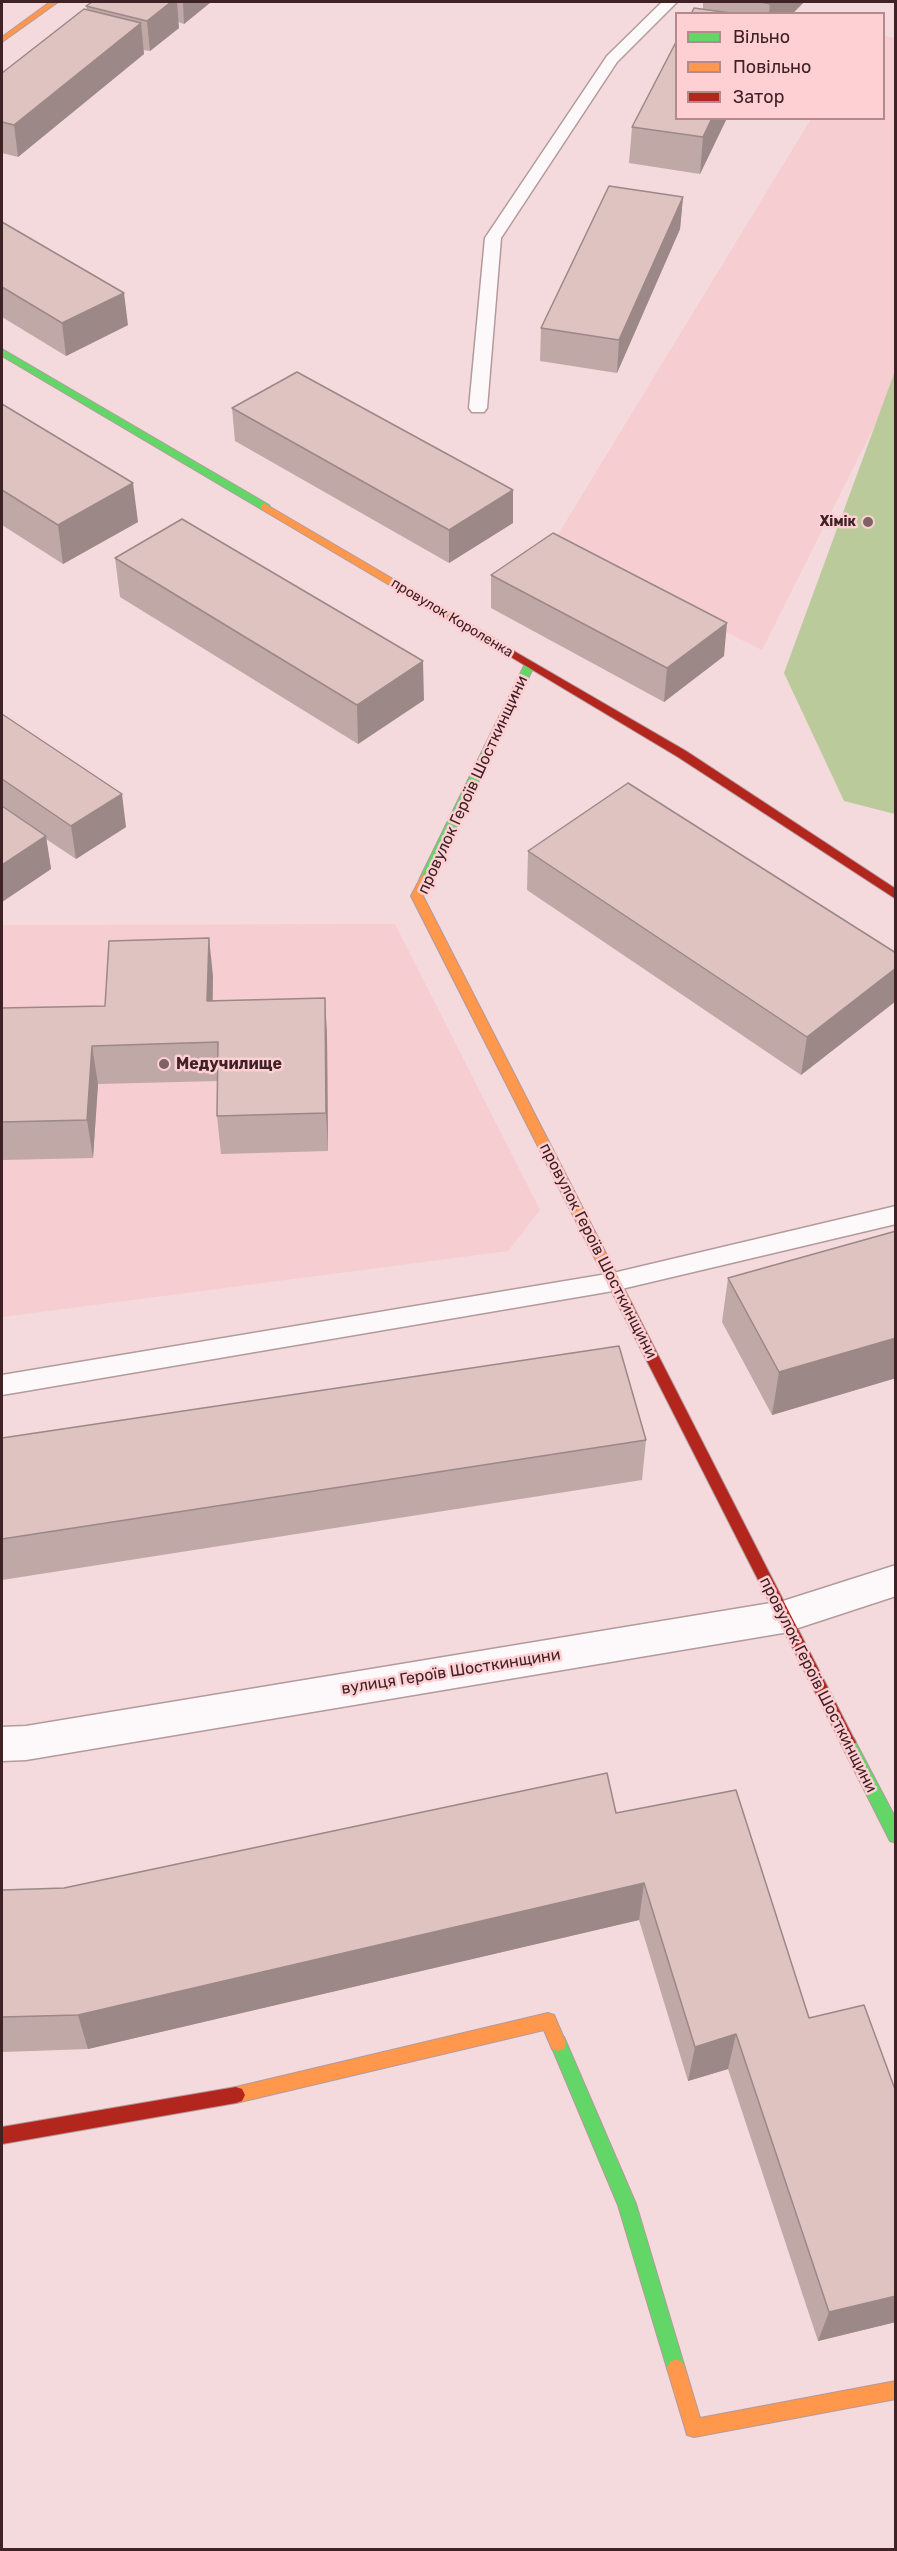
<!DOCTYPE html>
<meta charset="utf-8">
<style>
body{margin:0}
#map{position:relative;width:897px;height:2551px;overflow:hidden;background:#f4dadc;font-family:Rubik,sans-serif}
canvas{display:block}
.frame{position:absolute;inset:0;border:3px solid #3f2225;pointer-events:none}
.legend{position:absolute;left:675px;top:12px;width:210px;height:108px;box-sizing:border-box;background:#fecfd3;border:2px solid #b28a8d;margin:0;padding:8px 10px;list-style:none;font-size:18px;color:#3f2225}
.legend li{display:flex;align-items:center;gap:12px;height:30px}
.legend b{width:30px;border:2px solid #b28a8d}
</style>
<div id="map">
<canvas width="897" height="2551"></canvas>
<div class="frame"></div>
<ul class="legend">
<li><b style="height:8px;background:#63d668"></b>Вільно</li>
<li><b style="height:8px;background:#ff974d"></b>Повільно</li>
<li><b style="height:8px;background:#b3261e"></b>Затор</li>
</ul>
</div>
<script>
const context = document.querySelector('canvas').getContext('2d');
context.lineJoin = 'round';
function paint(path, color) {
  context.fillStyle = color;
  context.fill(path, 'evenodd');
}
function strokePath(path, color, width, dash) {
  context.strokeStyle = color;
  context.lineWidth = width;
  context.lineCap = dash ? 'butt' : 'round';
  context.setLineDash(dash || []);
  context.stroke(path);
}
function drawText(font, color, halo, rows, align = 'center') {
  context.font = font + ' Rubik,sans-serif';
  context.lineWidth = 5;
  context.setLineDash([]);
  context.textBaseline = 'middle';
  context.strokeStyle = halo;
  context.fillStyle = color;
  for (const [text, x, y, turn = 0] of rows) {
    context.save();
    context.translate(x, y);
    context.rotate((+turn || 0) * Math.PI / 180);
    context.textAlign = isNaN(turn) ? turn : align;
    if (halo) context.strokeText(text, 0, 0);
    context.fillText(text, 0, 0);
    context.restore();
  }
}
paint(new Path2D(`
 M 884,36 L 895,38 L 895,385 L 762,650 L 551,546 L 811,119 L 884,118 Z
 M 395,924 L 540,1210 L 508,1251 L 2,1317 L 2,925 Z`), '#f6cdd0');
paint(new Path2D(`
 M 895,371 L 896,814 L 895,814 L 844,801 L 784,673 Z`), '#baca9b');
const lane = new Path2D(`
 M 662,2 L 677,2 L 617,62 L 501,238 L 487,408 L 484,412 L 472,412 L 469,408 L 485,238 L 607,56 Z
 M 896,1206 L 896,1224 L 613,1291 L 2,1395 L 2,1375 L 613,1273 Z`);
const street = new Path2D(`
 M 896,1565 L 896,1596 L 783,1633 L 26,1760 L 2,1761 L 2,1727 L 26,1726 L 783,1601 Z`);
const fast = new Path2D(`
 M 2,349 L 269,505 L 270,507 L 265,510 L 261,509 L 2,356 Z
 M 530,661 L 535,664 L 432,878 L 426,882 L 422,881 L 420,878 L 525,664 Z
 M 848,1735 L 853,1737 L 896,1819 L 896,1843 L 890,1841 L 840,1742 L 843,1737 Z
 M 558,2035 L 564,2037 L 636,2204 L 685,2368 L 682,2374 L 676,2377 L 670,2374 L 667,2368 L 618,2205 L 550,2043 L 552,2037 Z`);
const slow = new Path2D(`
 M 50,2 L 58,2 L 2,42 L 2,37 Z
 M 265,504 L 504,644 L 505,646 L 500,649 L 496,648 L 261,509 L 261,505 Z
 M 426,874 L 432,878 L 423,896 L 633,1306 L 631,1310 L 621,1310 L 411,896 L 422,875 Z
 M 548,2013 L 554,2015 L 566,2043 L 564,2049 L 558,2051 L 552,2049 L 544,2030 L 236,2103 L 230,2101 L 227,2095 L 230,2089 L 236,2087 Z
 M 676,2359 L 682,2362 L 685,2368 L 700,2418 L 896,2381 L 896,2399 L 694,2437 L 687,2435 L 685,2428 L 667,2368 L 670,2362 Z`);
const jam = new Path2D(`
 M 500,643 L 686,751 L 896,889 L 896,899 L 678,757 L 496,648 L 496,644 Z
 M 626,1301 L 631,1302 L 633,1306 L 853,1737 L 856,1742 L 853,1747 L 848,1749 L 843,1747 L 619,1306 L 621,1302 Z
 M 236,2087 L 242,2089 L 245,2095 L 242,2101 L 236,2103 L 2,2144 L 2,2127 Z`);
strokePath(lane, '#b39a9c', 3);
strokePath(street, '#b39a9c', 3);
strokePath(fast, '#b39a9c', 2);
strokePath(slow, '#b39a9c', 2);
strokePath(jam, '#b39a9c', 2);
paint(lane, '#fdf9fa');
paint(street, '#fdf9fa');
paint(fast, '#63d668');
paint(slow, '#ff974d');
paint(jam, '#b3261e');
paint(new Path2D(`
 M 92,2 L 211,2 L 184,24 L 178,22 L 179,28 L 150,51 L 143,50 L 144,54 L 18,157 L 2,153 L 2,73 L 87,10 L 86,6 Z
 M 703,2 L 804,2 L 792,14 L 691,14 L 703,9 Z
 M 676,118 L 727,118 L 700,174 L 629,163 L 632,127 Z
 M 683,197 L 680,229 L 617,373 L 540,361 L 541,328 Z
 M 2,222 L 128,325 L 66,356 L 2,317 Z
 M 2,404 L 138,522 L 63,564 L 2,525 Z
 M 232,408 L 513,490 L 513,523 L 449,563 L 235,441 Z
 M 115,558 L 424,700 L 358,744 L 120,597 Z
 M 491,575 L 724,656 L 664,702 L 491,608 Z
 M 2,714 L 126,827 L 76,859 L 46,839 L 51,869 L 2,902 Z
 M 528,851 L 896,953 L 896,1001 L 801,1075 L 527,890 Z
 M 213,976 L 213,1001 L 325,998 L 327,1037 L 328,1151 L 221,1154 L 217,1116 L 217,1081 L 98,1084 L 93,1158 L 2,1160 L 2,1008 L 105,1006 Z
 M 896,1231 L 896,1378 L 772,1415 L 722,1322 L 728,1278 Z
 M 2,1438 L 646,1440 L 642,1480 L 2,1580 Z
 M 616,1813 L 896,2322 L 818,2341 L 728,2069 L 688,2081 L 639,1920 L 88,2049 L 2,2052 L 2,1890 L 64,1888 Z`), '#bfa8a6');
paint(new Path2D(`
 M 171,2 L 177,2 L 179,28 L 150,51 L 147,21 Z
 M 183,2 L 211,2 L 184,24 Z
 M 772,2 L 804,2 L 792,14 L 769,14 L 770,4 Z
 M 141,23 L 144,54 L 18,157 L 14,125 Z
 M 712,118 L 727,118 L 700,174 L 703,137 Z
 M 683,197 L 680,229 L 617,373 L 619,340 Z
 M 124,293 L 128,325 L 66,356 L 62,323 Z
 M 133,483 L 138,522 L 63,564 L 58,525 Z
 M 513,490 L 513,523 L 449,563 L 449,530 Z
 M 727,623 L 724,656 L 664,702 L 667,668 Z
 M 423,661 L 424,700 L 358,744 L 357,705 Z
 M 122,794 L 126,827 L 76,859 L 71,826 Z
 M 46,836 L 51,869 L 2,902 L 2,865 Z
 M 209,938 L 213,976 L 211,1040 L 207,1001 Z
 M 896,968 L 896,1001 L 801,1075 L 807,1037 Z
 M 325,998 L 327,1037 L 328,1151 L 326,1113 Z
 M 92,1046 L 98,1084 L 93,1158 L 87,1120 Z
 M 896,1338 L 896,1378 L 772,1415 L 779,1372 Z
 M 644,1883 L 639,1920 L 88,2049 L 78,2015 Z
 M 736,2034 L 728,2069 L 688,2081 L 695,2047 Z
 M 896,2296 L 896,2322 L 818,2341 L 829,2312 Z`), '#9b8887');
const building = new Path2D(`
 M 92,2 L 171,2 L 147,21 L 86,6 Z
 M 761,2 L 772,2 L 770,4 Z
 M 694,8 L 737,14 L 691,14 Z
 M 84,9 L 141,23 L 14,125 L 2,122 L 2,73 Z
 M 676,42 L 676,118 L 712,118 L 703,137 L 632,127 Z
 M 609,186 L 683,197 L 619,340 L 541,328 Z
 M 2,222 L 124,293 L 62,323 L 2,287 Z
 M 297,372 L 513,490 L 449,530 L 232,408 Z
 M 2,404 L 133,483 L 58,525 L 2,490 Z
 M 182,519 L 423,661 L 357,705 L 115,558 Z
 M 553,533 L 727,623 L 667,668 L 491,575 Z
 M 2,714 L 122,794 L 71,826 L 2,779 Z
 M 628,783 L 896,953 L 896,968 L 807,1037 L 528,851 Z
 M 2,806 L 46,836 L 2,865 Z
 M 209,938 L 207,1001 L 325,998 L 326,1113 L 217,1116 L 218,1042 L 92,1046 L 87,1120 L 2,1122 L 2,1008 L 105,1006 L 109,941 Z
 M 896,1231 L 896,1338 L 779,1372 L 728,1278 Z
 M 619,1346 L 646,1440 L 2,1539 L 2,1438 Z
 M 607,1773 L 616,1813 L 736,1790 L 809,2018 L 864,2005 L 896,2092 L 896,2296 L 829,2312 L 736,2034 L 695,2047 L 644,1883 L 78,2015 L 2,2017 L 2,1890 L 64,1888 Z`);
paint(building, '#dec3c1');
strokePath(building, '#9b8887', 1.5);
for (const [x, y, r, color] of [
 [868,522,6,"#7e6265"],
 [164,1064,6,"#7e6265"]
]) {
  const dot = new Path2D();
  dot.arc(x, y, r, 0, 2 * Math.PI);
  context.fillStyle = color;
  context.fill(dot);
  strokePath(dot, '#fecfd3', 2);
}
drawText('bold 14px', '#3f2225', '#fecfd3', [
 ["Хімік",856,522]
], 'right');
drawText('14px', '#3f2225', '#fecfd3', [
 ["провулок Короленка",452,618,31]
]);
drawText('16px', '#3f2225', '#fecfd3', [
 ["провулок Героїв Шосткинщини",473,785,-65],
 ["провулок Героїв Шосткинщини",598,1251,63],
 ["вулиця Героїв Шосткинщини",451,1672,-9],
 ["провулок Героїв Шосткинщини",818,1685,63]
]);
drawText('bold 16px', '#3f2225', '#fecfd3', [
 ["Медучилище",176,1064]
], 'left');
</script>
